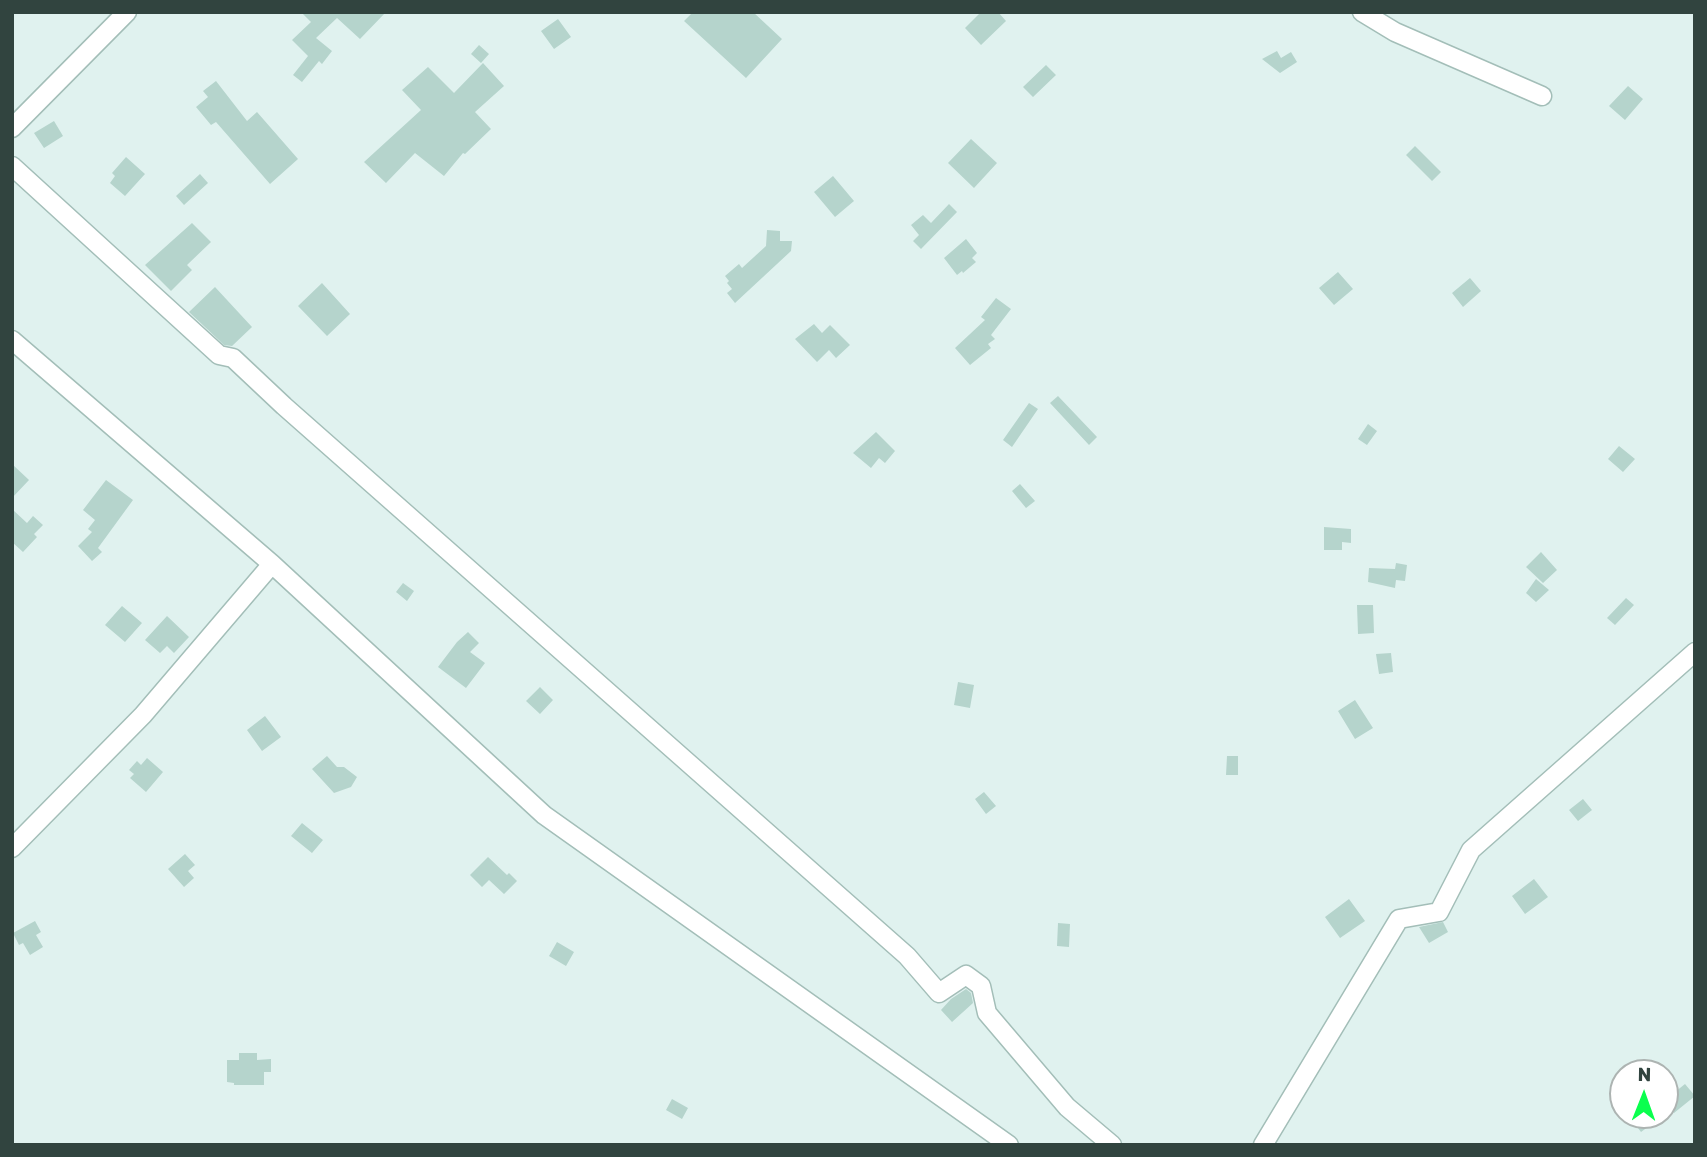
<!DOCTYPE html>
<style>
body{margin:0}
#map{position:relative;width:1707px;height:1157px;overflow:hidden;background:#e0f2ef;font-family:Rubik,sans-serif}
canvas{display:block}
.frame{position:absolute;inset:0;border:14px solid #31443f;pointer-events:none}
.north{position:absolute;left:1609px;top:1059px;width:70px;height:70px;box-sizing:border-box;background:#fff;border:2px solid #adb4b2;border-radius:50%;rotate:1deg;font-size:19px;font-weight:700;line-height:28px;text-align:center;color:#31443f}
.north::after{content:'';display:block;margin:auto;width:24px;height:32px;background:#0bff4e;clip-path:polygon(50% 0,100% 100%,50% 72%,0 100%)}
</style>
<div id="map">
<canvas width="1707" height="1157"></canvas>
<div class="frame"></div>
<div class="north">N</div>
</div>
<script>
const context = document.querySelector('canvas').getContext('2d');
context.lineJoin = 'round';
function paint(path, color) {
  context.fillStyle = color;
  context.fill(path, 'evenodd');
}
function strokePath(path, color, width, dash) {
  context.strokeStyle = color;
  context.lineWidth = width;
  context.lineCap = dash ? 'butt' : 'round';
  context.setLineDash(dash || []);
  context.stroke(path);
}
paint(new Path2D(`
 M 301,12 L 386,12 L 360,39 L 337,18 L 316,38 L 332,51 L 322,64 L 319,61 L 302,82 L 293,75 L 308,56 L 292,40 L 311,22 Z
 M 693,12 L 753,12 L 782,39 L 746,78 L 684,21 Z
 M 981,12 L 998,12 L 1006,21 L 981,45 L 965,28 Z
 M 558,19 L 571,37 L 554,49 L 541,31 Z
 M 479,45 L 489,54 L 481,63 L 471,54 Z
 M 1277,51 L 1281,58 L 1291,52 L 1297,62 L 1280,73 L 1262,59 Z
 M 483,63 L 504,86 L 475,112 L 491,129 L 465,154 L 463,153 L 444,176 L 415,153 L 386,183 L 364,162 L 421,110 L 402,90 L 428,67 L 454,93 Z
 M 1046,65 L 1056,75 L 1033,97 L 1023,87 Z
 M 216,81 L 247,121 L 257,112 L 298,159 L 270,184 L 216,122 L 211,125 L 196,107 L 208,97 L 203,91 Z
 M 1628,86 L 1643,99 L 1625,120 L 1609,106 Z
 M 54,121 L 63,136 L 44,148 L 34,133 Z
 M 971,139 L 997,163 L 974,188 L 948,163 Z
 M 1415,146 L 1441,172 L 1432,181 L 1406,155 Z
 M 126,157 L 145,174 L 125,196 L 110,183 L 115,176 L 112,173 Z
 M 200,174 L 208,183 L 184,205 L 176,196 Z
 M 833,176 L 854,201 L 835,217 L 814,192 Z
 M 949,204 L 957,212 L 921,249 L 913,241 L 919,235 L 911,225 L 923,215 L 931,223 Z
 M 192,223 L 211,242 L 187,265 L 192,270 L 171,291 L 145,265 Z
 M 767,230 L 780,231 L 780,241 L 792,241 L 791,251 L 735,303 L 727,293 L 732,289 L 727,283 L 729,281 L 725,276 L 739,264 L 742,268 L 766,246 Z
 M 966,239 L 977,253 L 972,258 L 976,262 L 963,273 L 962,271 L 957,275 L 944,258 Z
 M 1338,272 L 1353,289 L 1334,305 L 1319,288 Z
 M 1470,278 L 1481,291 L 1463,307 L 1452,293 Z
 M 322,283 L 350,314 L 327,336 L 298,306 Z
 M 215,287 L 252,327 L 232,346 L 224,345 L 189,312 Z
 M 996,298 L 1011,309 L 991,335 L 995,339 L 988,344 L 991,348 L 970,365 L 955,348 L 985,320 L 981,317 Z
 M 814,324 L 822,333 L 830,325 L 850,345 L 836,358 L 829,350 L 817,362 L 795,339 Z
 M 1058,396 L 1097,437 L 1089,445 L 1050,403 Z
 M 1029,403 L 1038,409 L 1012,447 L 1003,440 Z
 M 1368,424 L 1377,431 L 1367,445 L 1358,439 Z
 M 876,432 L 895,451 L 885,463 L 879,458 L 871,468 L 853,453 Z
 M 1619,446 L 1635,459 L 1623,472 L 1608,459 Z
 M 12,464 L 29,480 L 12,498 Z
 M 106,480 L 133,500 L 98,548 L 102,552 L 92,561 L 78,546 L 92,532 L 88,529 L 95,520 L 83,510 Z
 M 1020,484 L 1035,501 L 1026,508 L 1012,491 Z
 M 12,509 L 27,523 L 33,516 L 43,525 L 34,534 L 37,537 L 23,552 L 12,542 Z
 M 1324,527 L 1351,529 L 1351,543 L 1342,542 L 1342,550 L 1324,550 Z
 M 1541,552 L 1557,570 L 1543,583 L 1526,567 Z
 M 1396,563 L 1407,565 L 1405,581 L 1396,580 L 1395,588 L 1368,582 L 1369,568 L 1395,569 Z
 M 1536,579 L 1549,590 L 1536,602 L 1526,593 Z
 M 403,583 L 414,591 L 407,601 L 396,592 Z
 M 1626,598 L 1634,605 L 1615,625 L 1607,618 Z
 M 1357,605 L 1373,605 L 1374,633 L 1358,634 Z
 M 122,606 L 142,623 L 125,642 L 105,625 Z
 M 167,616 L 189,637 L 174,653 L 167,646 L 160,653 L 145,640 Z
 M 468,632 L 479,643 L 470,652 L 485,663 L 466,688 L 438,667 L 457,642 Z
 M 1391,653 L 1393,672 L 1379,674 L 1376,654 Z
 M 958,682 L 974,685 L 970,708 L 954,705 Z
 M 540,687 L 553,700 L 540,714 L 526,701 Z
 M 1355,700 L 1373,728 L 1355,739 L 1338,711 Z
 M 265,716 L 281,737 L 262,751 L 247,730 Z
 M 327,756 L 337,767 L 344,767 L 357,777 L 351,787 L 334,793 L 312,769 Z
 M 1227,756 L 1238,756 L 1238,775 L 1226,775 Z
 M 147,758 L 163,772 L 146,792 L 130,778 L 134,774 L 129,770 L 137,761 L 141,765 Z
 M 984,792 L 996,806 L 986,814 L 975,799 Z
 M 1583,799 L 1592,810 L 1578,821 L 1569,810 Z
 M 302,823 L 323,840 L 312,853 L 291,836 Z
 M 185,854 L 195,865 L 188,871 L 194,878 L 184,887 L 168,869 Z
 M 488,857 L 507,875 L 509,873 L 517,881 L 504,894 L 489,880 L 482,887 L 470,875 Z
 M 1534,879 L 1548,897 L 1525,914 L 1512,896 Z
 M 1349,899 L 1365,921 L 1340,938 L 1325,917 Z
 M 35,921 L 41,932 L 36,935 L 43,947 L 30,955 L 23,943 L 19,945 L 13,933 Z
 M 1443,922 L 1448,932 L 1429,943 L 1419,927 Z
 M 1058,923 L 1070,924 L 1069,947 L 1057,946 Z
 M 557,942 L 574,952 L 566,966 L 549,956 Z
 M 966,989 L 971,993 L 973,1003 L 952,1022 L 941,1010 L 951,999 Z
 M 239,1053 L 257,1053 L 257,1060 L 271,1059 L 271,1072 L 264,1072 L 264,1085 L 234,1085 L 234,1083 L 227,1082 L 227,1060 L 239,1060 Z
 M 1685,1084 L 1695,1096 L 1674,1113 L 1665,1100 Z
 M 672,1099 L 688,1108 L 682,1119 L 666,1110 Z
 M 1638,1115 L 1664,1115 L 1641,1132 L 1632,1120 Z`), '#b5d4cc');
const minor = new Path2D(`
 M 1362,12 L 1395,32 L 1542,96
 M 12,128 L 127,12
 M 12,166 L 219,355 L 233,358 L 284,406 L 907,956 L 939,993 L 966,975 L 981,986 L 987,1013 L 1067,1107 L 1112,1145
 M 12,340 L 272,564 L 544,815 L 1009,1145
 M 12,848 L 143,715 L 272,564
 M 1263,1145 L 1399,919 L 1439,912 L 1471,850 L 1695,652`);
strokePath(minor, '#a3beb8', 21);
strokePath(minor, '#fff', 18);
</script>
